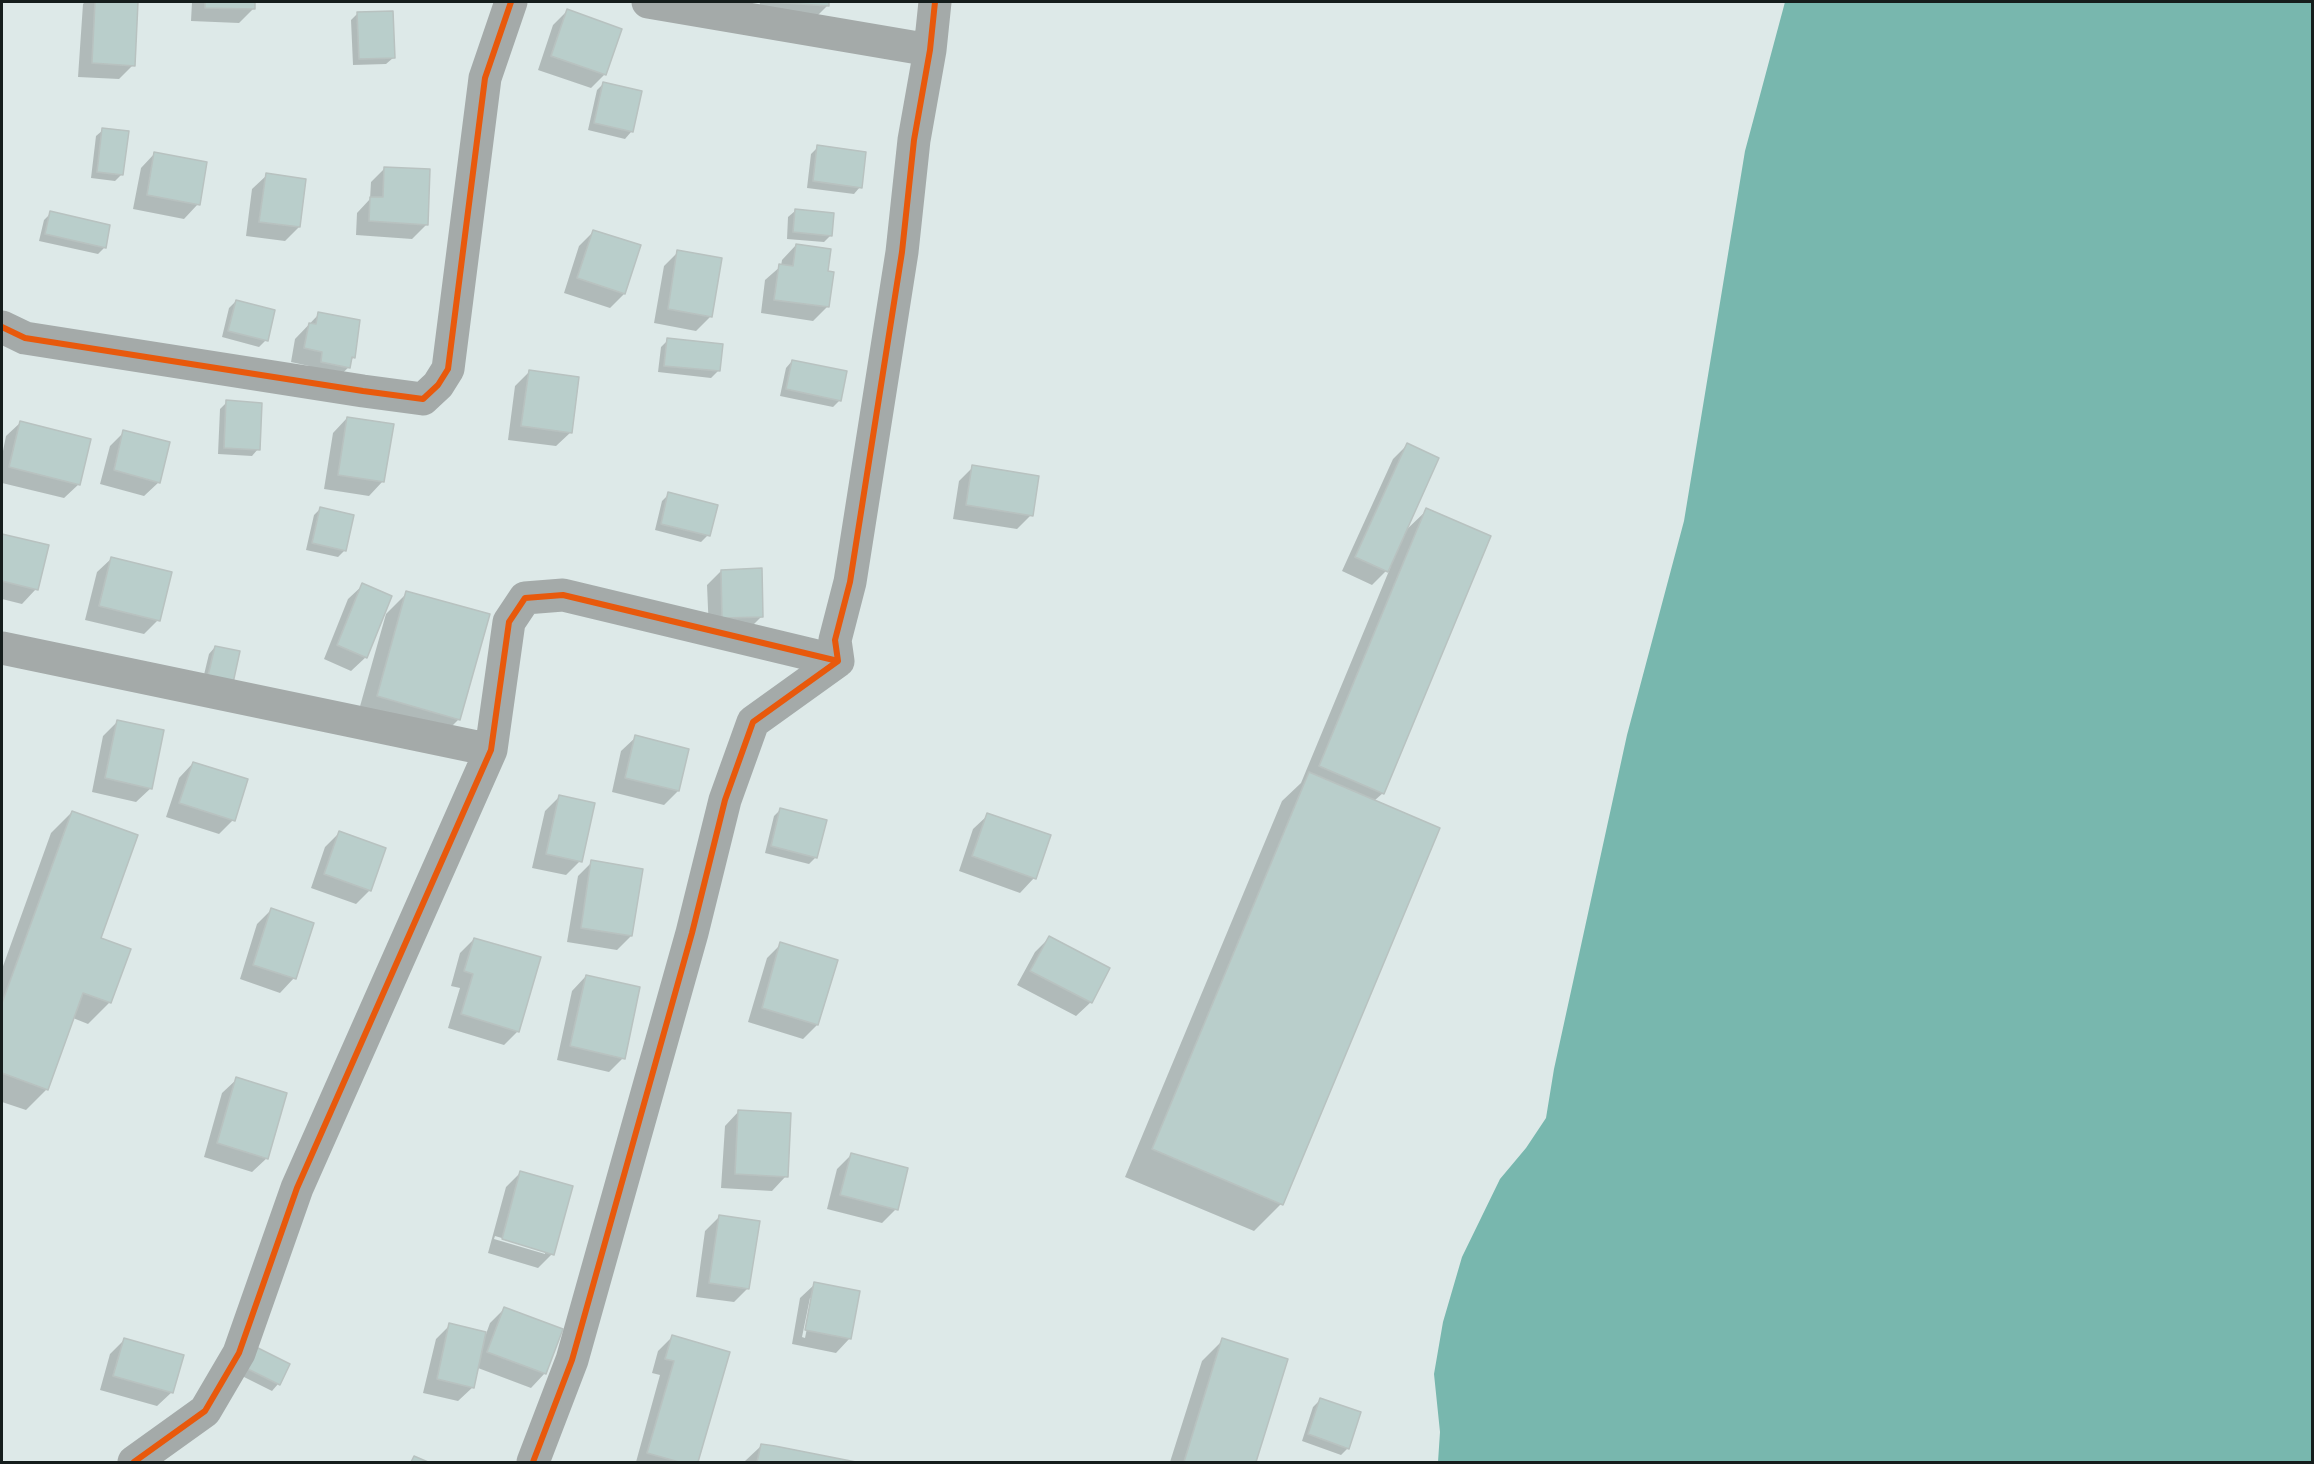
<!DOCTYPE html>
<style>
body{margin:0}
#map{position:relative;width:2314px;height:1464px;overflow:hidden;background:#dde9e8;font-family:Quicksand,sans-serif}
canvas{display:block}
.frame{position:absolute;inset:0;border:3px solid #151d1c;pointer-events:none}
</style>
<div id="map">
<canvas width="2314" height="1464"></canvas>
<div class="frame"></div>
</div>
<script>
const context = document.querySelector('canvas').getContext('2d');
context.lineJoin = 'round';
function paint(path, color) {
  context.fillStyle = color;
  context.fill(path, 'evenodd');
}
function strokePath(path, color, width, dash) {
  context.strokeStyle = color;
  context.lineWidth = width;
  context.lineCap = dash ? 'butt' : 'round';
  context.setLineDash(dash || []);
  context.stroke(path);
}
paint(new Path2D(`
 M 1785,2 L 2312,2 L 2312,1462 L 1438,1462 L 1440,1432 L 1434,1374 L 1443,1322 L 1462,1257 L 1500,1179 L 1526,1148 L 1546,1118 L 1554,1069 L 1627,735 L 1684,521 L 1745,151 Z`), '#78b7ae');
paint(new Path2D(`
 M 85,2 L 136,2 L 133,65 L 119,79 L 78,77 L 83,4 Z
 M 192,2 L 253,2 L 253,9 L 239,23 L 191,21 Z
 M 760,2 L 827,2 L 827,6 L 813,20 L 759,15 Z
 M 567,11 L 605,74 L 591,88 L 538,70 L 553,25 Z
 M 358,13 L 393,58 L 386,64 L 353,65 L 351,20 Z
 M 604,83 L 641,92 L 631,132 L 625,139 L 588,130 L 597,90 Z
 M 103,130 L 122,174 L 115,181 L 91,178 L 96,136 Z
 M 818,147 L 860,187 L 854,194 L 807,188 L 811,154 Z
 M 155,153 L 198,204 L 184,219 L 133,209 L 141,168 Z
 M 385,168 L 426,225 L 412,239 L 356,235 L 357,213 L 370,199 L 371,182 Z
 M 267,175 L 299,227 L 285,241 L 246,236 L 252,189 Z
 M 795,211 L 831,235 L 824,242 L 787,239 L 788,217 Z
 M 51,213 L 104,248 L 98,254 L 39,241 L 44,220 Z
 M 594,231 L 624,294 L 610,308 L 564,293 L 579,246 Z
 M 796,245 L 827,307 L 813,321 L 761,313 L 765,280 L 781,266 L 782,260 Z
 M 678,252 L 710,317 L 696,331 L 654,323 L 664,266 Z
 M 236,301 L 266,340 L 259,347 L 222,337 L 229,308 Z
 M 319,314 L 353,357 L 349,367 L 334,381 L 309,366 L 291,362 L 295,339 Z
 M 668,340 L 718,371 L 711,378 L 658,372 L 661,347 Z
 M 792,361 L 840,400 L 833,407 L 780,396 L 786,368 Z
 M 529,372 L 571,432 L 556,446 L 508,440 L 515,386 Z
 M 227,402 L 258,449 L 252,456 L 218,454 L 220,409 Z
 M 347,418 L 383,481 L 369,496 L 324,489 L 333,433 Z
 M 21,422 L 79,484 L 64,498 L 2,483 L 2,456 L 6,436 Z
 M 124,432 L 159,482 L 144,496 L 100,484 L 110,446 Z
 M 1407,445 L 1404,532 L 1427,510 L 1383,793 L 1374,801 L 1281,1204 L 1254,1231 L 1125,1177 L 1282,801 L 1301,783 L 1391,566 L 1372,585 L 1342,571 L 1393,459 Z
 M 973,467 L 1031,515 L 1017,529 L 953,519 L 959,481 Z
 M 669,494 L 708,535 L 701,542 L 655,530 L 662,501 Z
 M 321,508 L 345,550 L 338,557 L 306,550 L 314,515 Z
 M 2,535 L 47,546 L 36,589 L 22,604 L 2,599 Z
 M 112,558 L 158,620 L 144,634 L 85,620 L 97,572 Z
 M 721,571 L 762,616 L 748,630 L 709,632 L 707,585 Z
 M 363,585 L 366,657 L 351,671 L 324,659 L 348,599 Z
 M 407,593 L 459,719 L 438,740 L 357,717 L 386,614 Z
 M 215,647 L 238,653 L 202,683 L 209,654 Z
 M 117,722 L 151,788 L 136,802 L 92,792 L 103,736 Z
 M 636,737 L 678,791 L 664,805 L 612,792 L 621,751 Z
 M 193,763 L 233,820 L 219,834 L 166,817 L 179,778 Z
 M 559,797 L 580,861 L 566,875 L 532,868 L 545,811 Z
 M 781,809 L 816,857 L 809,864 L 765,853 L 774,816 Z
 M 72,812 L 99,939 L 129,950 L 109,1003 L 88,1024 L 73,1018 L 47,1089 L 26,1110 L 2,1102 L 2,969 L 51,833 Z
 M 988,815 L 1034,878 L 1020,893 L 959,871 L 973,829 Z
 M 339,833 L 370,890 L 356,904 L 311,888 L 325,847 Z
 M 592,862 L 631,936 L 617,950 L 567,942 L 578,876 Z
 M 271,910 L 294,978 L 280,993 L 240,979 L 257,924 Z
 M 1049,938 L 1108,969 L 1091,1002 L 1076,1016 L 1017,985 L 1035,952 Z
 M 474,939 L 518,1031 L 504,1045 L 448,1028 L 460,988 L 451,986 L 460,953 Z
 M 781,944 L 817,1025 L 803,1039 L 748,1022 L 767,958 Z
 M 586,976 L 623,1058 L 609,1072 L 557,1060 L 572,991 Z
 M 237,1079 L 267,1158 L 252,1172 L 204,1157 L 222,1093 Z
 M 739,1111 L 786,1176 L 772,1191 L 721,1188 L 725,1126 Z
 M 851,1155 L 896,1209 L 882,1223 L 827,1209 L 837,1169 Z
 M 520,1173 L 552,1254 L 538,1268 L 488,1253 L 506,1187 ZM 495,1236 L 545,1251 L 545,1254 L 494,1239 Z
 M 720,1216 L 748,1288 L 734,1302 L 696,1297 L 705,1231 Z
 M 815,1284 L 850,1338 L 836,1353 L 792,1344 L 800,1298 ZM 810,1298 L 813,1298 L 805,1338 L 802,1337 Z
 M 504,1309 L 545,1373 L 531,1388 L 478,1368 L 473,1387 L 458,1401 L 423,1393 L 436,1339 L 450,1325 L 486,1334 L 490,1323 Z
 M 672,1337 L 728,1353 L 696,1462 L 636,1462 L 660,1375 L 652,1373 L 658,1351 Z
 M 124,1340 L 172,1392 L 157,1406 L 100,1390 L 110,1354 Z
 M 1223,1340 L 1286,1360 L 1254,1462 L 1170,1462 L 1202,1361 Z
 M 250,1356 L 278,1384 L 272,1391 L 240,1375 Z
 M 1320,1400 L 1348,1448 L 1341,1455 L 1302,1441 L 1313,1407 Z
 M 761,1446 L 852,1462 L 744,1462 Z`), '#0003');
const building = new Path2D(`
 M 95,2 L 138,2 L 135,66 L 92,63 Z
 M 205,2 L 255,2 L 255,9 L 205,8 Z
 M 772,2 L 829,2 L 829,6 Z
 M 567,9 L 622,29 L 606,75 L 551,56 Z
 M 393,11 L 395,58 L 359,59 L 357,12 Z
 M 603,82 L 642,91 L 633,132 L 594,123 Z
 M 102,128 L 129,131 L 123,175 L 97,172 Z
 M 817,145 L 866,152 L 862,188 L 813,181 Z
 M 154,152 L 207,162 L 200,205 L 147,195 Z
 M 384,167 L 430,169 L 428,225 L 369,221 L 370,197 L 383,197 Z
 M 266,173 L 306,179 L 300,227 L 259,222 Z
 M 795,209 L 834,213 L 832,236 L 793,232 Z
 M 50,211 L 110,225 L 106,248 L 45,234 Z
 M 593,230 L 641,245 L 625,294 L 577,278 Z
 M 796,244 L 831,249 L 828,271 L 834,272 L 829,307 L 774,300 L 779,264 L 793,266 Z
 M 677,250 L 722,258 L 712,317 L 668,309 Z
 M 236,300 L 275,310 L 268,341 L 228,331 Z
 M 318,312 L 360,320 L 355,358 L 352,357 L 350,368 L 321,362 L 322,352 L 304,348 L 309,323 L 316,324 Z
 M 667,338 L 723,344 L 720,371 L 664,366 Z
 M 792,360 L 847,371 L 841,401 L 786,389 Z
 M 529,370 L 579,377 L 572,433 L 521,426 Z
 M 226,400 L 262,403 L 260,450 L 224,448 Z
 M 347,417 L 394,424 L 384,482 L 338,475 Z
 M 20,421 L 91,439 L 80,485 L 9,467 Z
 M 123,430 L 170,442 L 160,483 L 114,470 Z
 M 1407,443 L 1439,458 L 1388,572 L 1355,557 Z
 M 972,465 L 1039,476 L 1033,516 L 966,505 Z
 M 668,492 L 718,505 L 710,536 L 661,524 Z
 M 320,507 L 354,515 L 346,551 L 312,543 Z
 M 1426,508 L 1491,536 L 1384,794 L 1319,766 Z
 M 2,534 L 49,545 L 38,590 L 2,581 Z
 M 111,557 L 172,572 L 160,621 L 99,606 Z
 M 762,568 L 763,617 L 722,618 L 721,570 Z
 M 362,583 L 392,596 L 367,658 L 337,645 Z
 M 406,591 L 490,614 L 460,720 L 377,696 Z
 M 215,646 L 240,651 L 233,683 L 208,676 Z
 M 117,720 L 164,730 L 152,789 L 105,778 Z
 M 635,735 L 689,749 L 679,791 L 625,778 Z
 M 193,762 L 248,779 L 235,821 L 179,803 Z
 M 1309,772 L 1440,828 L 1283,1205 L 1152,1149 Z
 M 559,795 L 595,803 L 582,862 L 546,854 Z
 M 780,808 L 827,820 L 817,858 L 771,846 Z
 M 72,811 L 138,835 L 101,938 L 131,949 L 111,1003 L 83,993 L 48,1090 L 2,1073 L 2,1003 Z
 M 987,813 L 1051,835 L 1036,879 L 972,856 Z
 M 339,831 L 386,848 L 371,891 L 324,874 Z
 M 591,860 L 643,869 L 632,936 L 581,928 Z
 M 271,908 L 314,923 L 296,979 L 253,965 Z
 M 1049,936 L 1110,968 L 1092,1003 L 1030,971 Z
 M 474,938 L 541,957 L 519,1032 L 461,1014 L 473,974 L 464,971 Z
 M 780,942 L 838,960 L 818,1025 L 762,1008 Z
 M 586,975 L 640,987 L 625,1059 L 570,1046 Z
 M 236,1077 L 287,1093 L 268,1159 L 217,1143 Z
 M 738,1110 L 791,1113 L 788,1177 L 735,1174 Z
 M 851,1153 L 908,1168 L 898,1210 L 840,1195 Z
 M 520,1171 L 573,1186 L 554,1255 L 502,1239 Z
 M 719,1215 L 760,1221 L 749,1289 L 709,1283 Z
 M 814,1282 L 860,1291 L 851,1339 L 805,1330 Z
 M 504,1307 L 563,1329 L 546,1374 L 487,1352 Z
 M 449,1323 L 486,1332 L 474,1388 L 437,1379 Z
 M 672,1335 L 730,1352 L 698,1462 L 679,1462 L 647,1453 L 674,1361 L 665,1359 Z
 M 124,1338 L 184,1355 L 173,1393 L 113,1376 Z
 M 1222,1338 L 1288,1359 L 1256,1462 L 1184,1462 Z
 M 256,1347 L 290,1364 L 280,1385 L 246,1368 Z
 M 1320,1398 L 1361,1412 L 1349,1449 L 1308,1434 Z
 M 761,1444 L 775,1446 L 856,1462 L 757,1462 Z
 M 414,1456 L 428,1462 L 411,1462 Z`);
paint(building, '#b9cecb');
strokePath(building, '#b8c2c0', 1.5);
strokePath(new Path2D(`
 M 648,2 L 930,50
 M 2,327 L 25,338 L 363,391 L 423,399 L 438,385 L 448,369 L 485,78 L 511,2
 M 2,648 L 491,750
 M 134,1462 L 205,1411 L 239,1353 L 297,1188 L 491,750 L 509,622 L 525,598 L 563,595 L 838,661
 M 533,1462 L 572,1360 L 692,933 L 725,800 L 753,722 L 838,661 L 835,640 L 850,582 L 902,252 L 914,140 L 930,50 L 935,2`), '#a4aaa9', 33);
strokePath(new Path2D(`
 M 2,327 L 25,338 L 363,391 L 423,399 L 438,385 L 448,369 L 485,78 L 511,2
 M 134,1462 L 205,1411 L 239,1353 L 297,1188 L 491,750 L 509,622 L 525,598 L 563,595 L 838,661
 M 533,1462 L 572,1360 L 692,933 L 725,800 L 753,722 L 838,661 L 835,640 L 850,582 L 902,252 L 914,140 L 930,50 L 935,2`), '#e8590c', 6);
</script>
